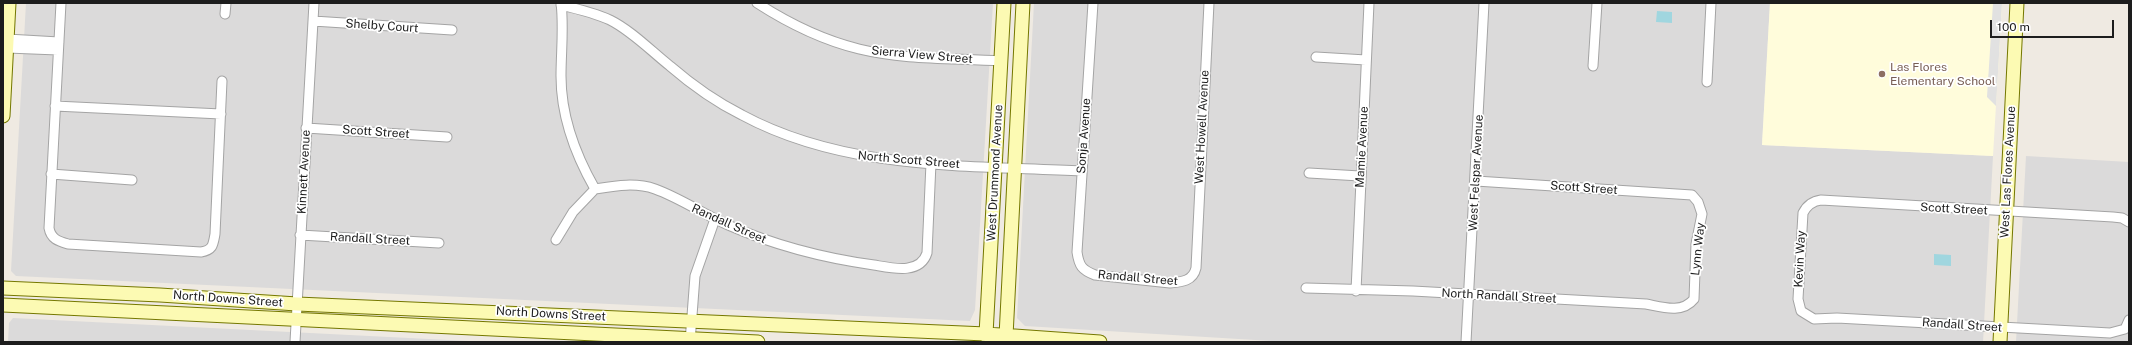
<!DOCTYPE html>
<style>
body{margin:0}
#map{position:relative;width:2132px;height:345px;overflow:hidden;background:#efeae2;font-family:"Public Sans",sans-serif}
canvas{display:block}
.frame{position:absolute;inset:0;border:4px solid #1d1d1d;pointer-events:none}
.scale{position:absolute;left:1990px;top:20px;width:124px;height:18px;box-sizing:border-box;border:2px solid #1d1d1d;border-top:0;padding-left:5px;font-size:12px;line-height:14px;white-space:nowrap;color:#1d1d1d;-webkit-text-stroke:3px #fff;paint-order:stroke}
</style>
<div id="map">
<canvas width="2132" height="345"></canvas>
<div class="frame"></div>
<div class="scale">100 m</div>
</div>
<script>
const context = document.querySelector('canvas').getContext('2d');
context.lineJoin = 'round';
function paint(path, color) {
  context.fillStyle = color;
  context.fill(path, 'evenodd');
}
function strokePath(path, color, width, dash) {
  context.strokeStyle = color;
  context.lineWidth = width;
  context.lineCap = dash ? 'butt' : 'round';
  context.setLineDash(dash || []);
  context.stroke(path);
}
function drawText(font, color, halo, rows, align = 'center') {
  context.font = font + ' "Public Sans",sans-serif';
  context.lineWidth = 3.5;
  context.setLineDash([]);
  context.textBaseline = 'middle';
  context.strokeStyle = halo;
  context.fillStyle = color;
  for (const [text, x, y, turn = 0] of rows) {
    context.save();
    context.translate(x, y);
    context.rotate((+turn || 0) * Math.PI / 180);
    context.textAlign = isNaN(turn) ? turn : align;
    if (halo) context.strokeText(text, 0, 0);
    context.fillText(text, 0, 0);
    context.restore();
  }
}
paint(new Path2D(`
 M 26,3 L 993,3 L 975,310 L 970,321 L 16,276 L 11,271 Z
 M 1034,3 L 1770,3 L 1762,145 L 1993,156 L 1983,342 L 1288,342 L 1025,326 L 1017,318 Z
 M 2026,156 L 2129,162 L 2129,342 L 2016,342 Z
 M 13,318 L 488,342 L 8,342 L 9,323 Z`), '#dbdada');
paint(new Path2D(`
 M 1770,3 L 2002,3 L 1993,156 L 1762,145 Z`), '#fffcdb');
paint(new Path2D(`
 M 1993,3 L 2002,3 L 1996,106 L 1987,97 Z`), '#e1e1e1');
paint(new Path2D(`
 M 1657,11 L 1672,12 L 1672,23 L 1656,22 Z
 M 1934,254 L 1951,255 L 1951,266 L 1934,265 Z`), '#a0d6df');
const street = new Path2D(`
 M 61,3 L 49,228 C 51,239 58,241 68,244 L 201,252 C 213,250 213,245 215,234 L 222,81
 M 561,3 C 564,27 561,52 561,76 C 561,116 575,154 595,189
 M 757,3 C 788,23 822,40 859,49 C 904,60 954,58 1001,61
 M 1093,3 L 1077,252 C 1079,266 1082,270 1095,275 L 1170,283 C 1182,282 1193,281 1196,268 L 1209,3
 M 561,5 C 578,9 595,13 610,20 C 632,31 651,51 670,66 C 692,85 716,102 742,115 C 846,171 968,165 1082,171
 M 225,14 L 226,3
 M 313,21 L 452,30
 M 7,39 L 59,42
 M 7,48 L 58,50
 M 1316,57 L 1366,60
 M 1593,66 L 1597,3
 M 1707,82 L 1711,3
 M 55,106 L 221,114
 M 306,128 L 447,137
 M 1309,173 L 1360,176
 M 51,174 L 132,180
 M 2129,222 L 2122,218 L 2113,217 L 1821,200 C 1813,201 1807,205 1803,213 L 1798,299 L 1801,311 L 1814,319 L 1837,318 L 2110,333 L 2125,329 L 2129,320
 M 300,235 L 439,243
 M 556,240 L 573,212 L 595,189 C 614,186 635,182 655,189 C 680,198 703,214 728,225 C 776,246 823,258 874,265 C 892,268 920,275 927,253 L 931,163
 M 1306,288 L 1413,291 L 1646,304 C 1662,307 1682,314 1694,299 L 1696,244 L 1702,214 L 1698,202 L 1692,195 L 1476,181
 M 1356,291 L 1369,3
 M 295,342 L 314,3
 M 690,342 L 695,276 L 715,219
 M 1466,342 L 1484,3`);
const secondary = new Path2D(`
 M 3,116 L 9,3
 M 3,288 L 160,295 L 297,304 L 986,334 L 1100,342
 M 3,305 L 758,342
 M 989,342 L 986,334 L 1004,3
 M 1002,342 L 1006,336 L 1023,3
 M 2000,342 L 2017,3`);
strokePath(street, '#a4a4a4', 11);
strokePath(secondary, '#757800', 15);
strokePath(street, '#fff', 9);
strokePath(secondary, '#fcfab3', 13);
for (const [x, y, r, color] of [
 [1882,74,4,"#8d6e63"]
]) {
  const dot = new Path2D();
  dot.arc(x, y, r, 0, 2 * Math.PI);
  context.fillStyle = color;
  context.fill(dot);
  strokePath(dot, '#fff', 1.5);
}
drawText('12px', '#1d1d1d', '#fff', [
 ["Shelby Court",382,26,4],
 ["Sierra View Street",922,55,5],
 ["West Howell Avenue",1202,127,-87],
 ["Scott Street",376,132,4],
 ["Sonja Avenue",1084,136,-86],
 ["Mamie Avenue",1362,147,-87],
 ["North Scott Street",909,160,5],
 ["Kinnett Avenue",304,172,-87],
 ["West Las Flores Avenue",2008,172,-87],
 ["West Drummond Avenue",995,173,-87],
 ["West Felspar Avenue",1476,173,-87],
 ["Scott Street",1584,188,4],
 ["Scott Street",1954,209,3],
 ["Randall Street",729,224,24],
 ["Randall Street",370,239,3],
 ["Lynn Way",1698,249,-84],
 ["Kevin Way",1800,259,-87],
 ["Randall Street",1138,278,5],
 ["North Randall Street",1499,296,3],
 ["North Downs Street",228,299,4],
 ["North Downs Street",551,314,3],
 ["Randall Street",1962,325,4]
]);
drawText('12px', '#785e54', '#fff', [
 ["Las Flores",1890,67],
 ["Elementary School",1890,81]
], 'left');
</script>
